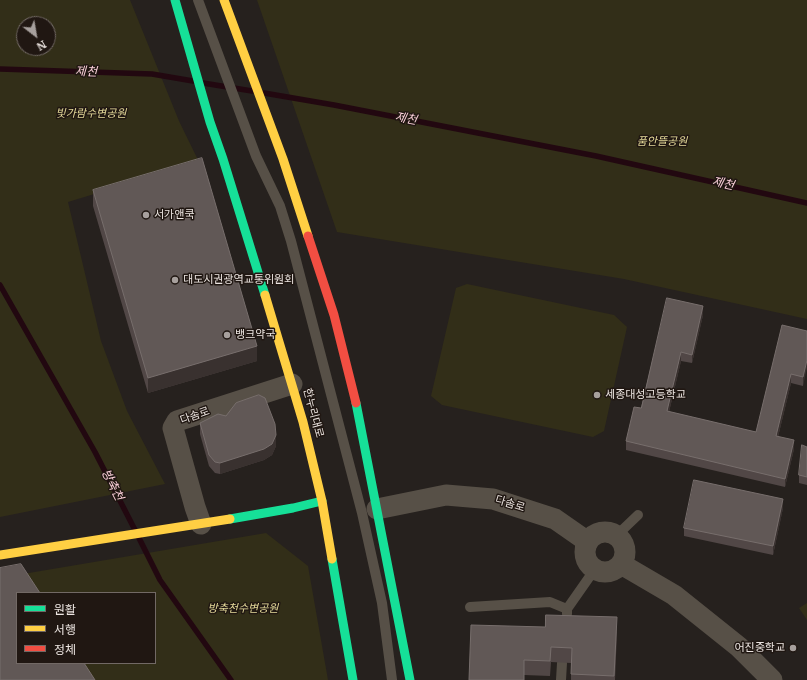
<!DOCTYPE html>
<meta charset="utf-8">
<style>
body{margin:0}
#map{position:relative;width:807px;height:680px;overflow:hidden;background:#26211e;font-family:Merriweather,"Noto Sans KR",serif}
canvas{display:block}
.legend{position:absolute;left:16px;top:592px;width:140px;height:72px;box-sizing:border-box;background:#201712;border:1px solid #726965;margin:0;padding:5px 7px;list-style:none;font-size:12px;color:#ece5e1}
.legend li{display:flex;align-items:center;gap:8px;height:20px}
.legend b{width:20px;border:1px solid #726965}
.north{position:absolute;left:16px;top:16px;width:40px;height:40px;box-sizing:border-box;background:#201712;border:1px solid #726965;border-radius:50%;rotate:149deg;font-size:11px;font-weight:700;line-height:16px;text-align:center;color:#ece5e1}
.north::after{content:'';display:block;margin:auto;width:14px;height:18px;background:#a7a09d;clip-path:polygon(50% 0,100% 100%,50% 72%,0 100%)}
</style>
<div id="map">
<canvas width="807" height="680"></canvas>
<ul class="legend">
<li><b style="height:5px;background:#16e098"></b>원활</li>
<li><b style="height:5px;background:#ffcf43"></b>서행</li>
<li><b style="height:5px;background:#f24e42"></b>정체</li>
</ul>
<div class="north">N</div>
</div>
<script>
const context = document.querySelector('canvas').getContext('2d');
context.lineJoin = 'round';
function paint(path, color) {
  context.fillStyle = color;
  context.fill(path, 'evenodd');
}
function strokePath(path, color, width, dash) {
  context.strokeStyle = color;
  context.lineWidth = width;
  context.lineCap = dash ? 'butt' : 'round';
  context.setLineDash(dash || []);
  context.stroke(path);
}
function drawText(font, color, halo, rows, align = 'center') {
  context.font = font + ' Merriweather,"Noto Sans KR",serif';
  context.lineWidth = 3;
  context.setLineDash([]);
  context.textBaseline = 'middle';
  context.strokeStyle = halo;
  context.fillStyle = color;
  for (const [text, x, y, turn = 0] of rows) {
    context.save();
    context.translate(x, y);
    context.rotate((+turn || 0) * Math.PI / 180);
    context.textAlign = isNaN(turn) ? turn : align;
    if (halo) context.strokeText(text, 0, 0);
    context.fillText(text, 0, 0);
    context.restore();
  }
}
paint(new Path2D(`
 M 0,0 L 130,0 L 179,121 L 199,162 L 68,202 L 101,341 L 127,411 L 165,484 L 0,517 ZM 24,24 L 48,24 L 48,48 L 24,48 Z
 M 257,0 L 807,0 L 807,319 L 624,279 L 337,232 Z
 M 467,284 L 614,315 L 627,327 L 604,431 L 593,437 L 442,405 L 431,396 L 456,288 Z
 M 266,533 L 308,566 L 328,680 L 88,680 L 77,663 L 155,663 L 155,593 L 30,593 L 17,575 Z
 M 807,603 L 807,620 L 799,608 Z`), '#322e18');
strokePath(new Path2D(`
 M 0,69 L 152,74 L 193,81
 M 203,83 L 252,91
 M 264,93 L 334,105 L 596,156 L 807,203
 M 0,285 L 95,452 L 135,530
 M 139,538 L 160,580 L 231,680`), '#220810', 5.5);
strokePath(new Path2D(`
 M 198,0 L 256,156 L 280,206 L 291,241 L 362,513 L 382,603 L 392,680
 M 616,536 L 638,515
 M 470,607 L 550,602 L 567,609
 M 567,614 L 567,609 L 595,569
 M 561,680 L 562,663`), '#575047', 10);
strokePath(new Path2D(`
 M 377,509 L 446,495 L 493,499 L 555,519 L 588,542
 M 201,524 L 195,507 L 173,428 L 177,421 L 292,384
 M585 552a20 20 0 1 1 40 0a20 20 0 1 1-40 0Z
 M 621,564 L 674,595 L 739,647 L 772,680`), '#575047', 21);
strokePath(new Path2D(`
 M 175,0 L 210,122 L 223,159 L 265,295
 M 356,403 L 410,680
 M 230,519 L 293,508 L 322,501
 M 332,559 L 353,680`), '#16e098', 9);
strokePath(new Path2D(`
 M 224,0 L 283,159 L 308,236
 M 265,295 L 303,422 L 322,501 L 332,559
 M 0,555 L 230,519`), '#ffcf43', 9);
strokePath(new Path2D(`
 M 308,236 L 334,315 L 356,403`), '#f24e42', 9);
paint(new Path2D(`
 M 93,190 L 257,361 L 148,393 L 93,206 Z
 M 703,315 L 692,363 L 681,361 L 669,412 L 756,432 L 807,331 L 803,386 L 791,383 L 778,437 L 794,449 L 785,487 L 626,450 L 626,441 L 641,408 Z
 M 200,423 L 276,446 L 272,455 L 264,460 L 220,474 L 215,473 L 209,466 L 200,434 Z
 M 807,447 L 807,485 L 799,483 L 799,475 Z
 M 783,508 L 773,555 L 684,536 L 684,528 Z
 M 545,627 L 617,632 L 615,680 L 571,680 L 571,663 L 551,662 L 550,676 L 524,675 L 524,680 L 469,680 Z`), '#514746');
paint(new Path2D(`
 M 703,306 L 703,315 L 692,363 L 692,355 Z
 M 257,346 L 257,361 L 148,393 L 148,378 Z
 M 681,352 L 681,361 L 667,420 L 667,411 Z
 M 807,360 L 807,368 L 803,386 L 803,377 Z
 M 791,374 L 791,383 L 776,445 L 776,436 Z
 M 276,435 L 276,446 L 272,455 L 264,460 L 220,474 L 220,463 Z
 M 794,440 L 794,449 L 785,487 L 785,479 Z
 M 783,499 L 783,508 L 773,555 L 773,546 Z
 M 617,617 L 617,632 L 614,680 Z`), '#39312f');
const building = new Path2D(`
 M 202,158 L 257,346 L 148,378 L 93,190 Z
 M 667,298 L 703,306 L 692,355 L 681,352 L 667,411 L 756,432 L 782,325 L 807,331 L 807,360 L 803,377 L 791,374 L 776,436 L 794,440 L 785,479 L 626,441 L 634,407 L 641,408 Z
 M 259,395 L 265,398 L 275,424 L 276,435 L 272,444 L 264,449 L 220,463 L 215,462 L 209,455 L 200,423 L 218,414 L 226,416 L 236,403 Z
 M 802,445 L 807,447 L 807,477 L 799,475 Z
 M 694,480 L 783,499 L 773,546 L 684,528 Z
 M 21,564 L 40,593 L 17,593 L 17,663 L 84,663 L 95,680 L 0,680 L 0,568 Z
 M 546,615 L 617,617 L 614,676 L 571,674 L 572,648 L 551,647 L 550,661 L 524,660 L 524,680 L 469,680 L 471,625 L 545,627 Z`);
paint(building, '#615856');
strokePath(building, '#776e6c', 1);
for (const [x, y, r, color] of [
 [146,215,4,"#a7a09d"],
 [175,280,4,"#a7a09d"],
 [227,335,4,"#a7a09d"],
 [597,395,4,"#a7a09d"],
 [793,648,4,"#a7a09d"]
]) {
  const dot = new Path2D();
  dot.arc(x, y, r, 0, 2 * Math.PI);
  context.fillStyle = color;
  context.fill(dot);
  strokePath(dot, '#201712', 1.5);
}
drawText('italic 11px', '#e5da9a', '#201712', [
 ["빛가람수변공원",91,114],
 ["품안뜰공원",662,142],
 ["방축천수변공원",243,609]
]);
drawText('11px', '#ece5e1', '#201712', [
 ["서가앤쿡",154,215],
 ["대도시권광역교통위원회",183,280],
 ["뱅크약국",235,335],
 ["세종대성고등학교",605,395],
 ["어진중학교",785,648,"right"]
], 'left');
drawText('11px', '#ece5e1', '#201712', [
 ["한누리대로",313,413,75],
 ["다솜로",195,416,-20],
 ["다솜로",510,504,17]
]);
drawText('italic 12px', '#fcd1db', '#201712', [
 ["제천",86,72,2],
 ["제천",406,119,11],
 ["제천",723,184,13],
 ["방축천",112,485,63]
]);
</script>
